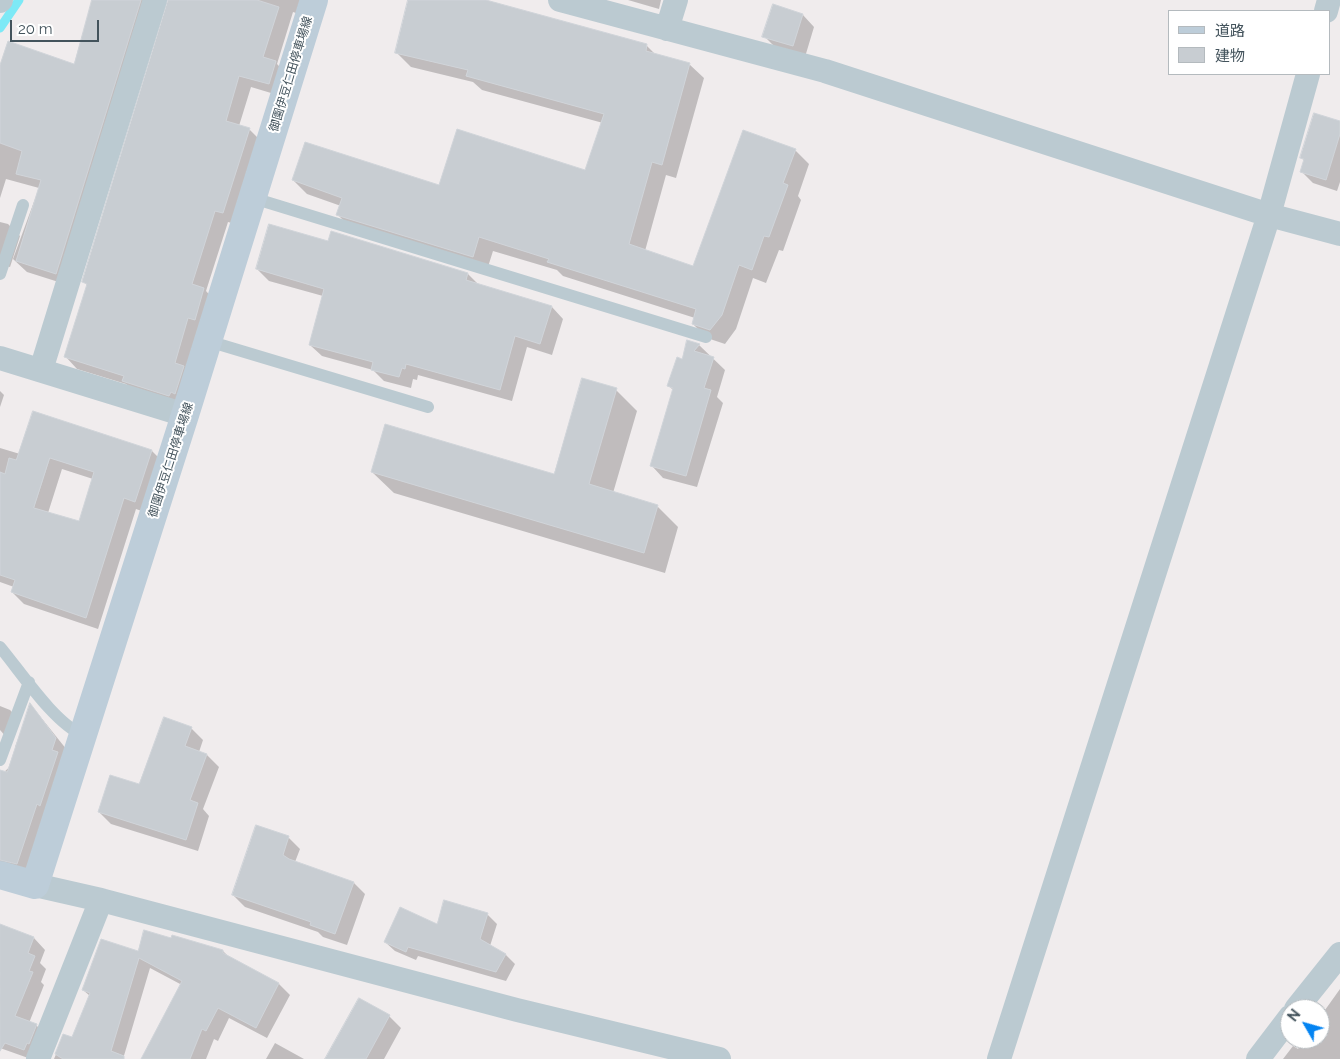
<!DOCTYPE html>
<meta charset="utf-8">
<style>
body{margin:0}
#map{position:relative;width:1340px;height:1059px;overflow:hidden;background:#f0eced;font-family:Raleway,"Noto Sans JP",sans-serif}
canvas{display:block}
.legend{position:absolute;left:1168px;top:10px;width:162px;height:65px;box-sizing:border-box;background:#fff;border:1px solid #b4babe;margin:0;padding:6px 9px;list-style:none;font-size:15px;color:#43535c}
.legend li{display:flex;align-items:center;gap:10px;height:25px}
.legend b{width:25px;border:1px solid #b4babe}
.north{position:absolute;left:1280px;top:999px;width:50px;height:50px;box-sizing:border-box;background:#fff;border:1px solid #b4babe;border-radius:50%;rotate:308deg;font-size:14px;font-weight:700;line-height:20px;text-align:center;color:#43535c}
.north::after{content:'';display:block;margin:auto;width:18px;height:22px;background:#0484f2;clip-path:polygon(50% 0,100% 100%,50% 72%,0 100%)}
.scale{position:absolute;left:10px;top:20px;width:89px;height:22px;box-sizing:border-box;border:2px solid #43535c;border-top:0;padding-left:6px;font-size:15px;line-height:18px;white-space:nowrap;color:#43535c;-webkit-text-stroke:4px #fff;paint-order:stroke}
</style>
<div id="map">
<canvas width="1340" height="1059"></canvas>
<ul class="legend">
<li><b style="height:6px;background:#bdcdd9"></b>道路</li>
<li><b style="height:14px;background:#c8cdd2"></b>建物</li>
</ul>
<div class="north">N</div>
<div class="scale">20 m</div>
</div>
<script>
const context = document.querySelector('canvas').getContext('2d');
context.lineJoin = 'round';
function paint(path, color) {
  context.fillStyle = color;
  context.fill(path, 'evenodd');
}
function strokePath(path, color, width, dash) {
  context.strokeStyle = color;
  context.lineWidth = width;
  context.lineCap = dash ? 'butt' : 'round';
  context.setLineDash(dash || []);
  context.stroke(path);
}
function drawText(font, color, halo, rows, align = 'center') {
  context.font = font + ' Raleway,"Noto Sans JP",sans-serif';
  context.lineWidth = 4;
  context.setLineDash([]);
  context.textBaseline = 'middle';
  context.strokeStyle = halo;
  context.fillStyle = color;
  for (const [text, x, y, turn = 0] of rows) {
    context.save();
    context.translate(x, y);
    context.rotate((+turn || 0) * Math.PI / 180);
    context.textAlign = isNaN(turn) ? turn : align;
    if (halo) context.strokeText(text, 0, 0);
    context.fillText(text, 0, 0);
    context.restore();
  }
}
paint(new Path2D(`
 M 92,0 L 162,0 L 68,285 L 27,272 L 13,259 L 39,188 L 6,179 L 0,198 L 0,69 L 75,65 Z
 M 169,0 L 317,0 L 308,17 L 293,12 L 277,64 L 287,74 L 281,96 L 251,87 L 239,126 L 249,129 L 261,141 L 235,224 L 228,222 L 206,291 L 215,301 L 187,405 L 135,393 L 126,384 L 77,369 L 65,356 L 88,286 L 84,282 Z
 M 409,0 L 453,0 L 647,46 L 656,55 L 689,64 L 704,78 L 676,178 L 666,175 L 645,251 L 694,268 L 795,150 L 809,164 L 798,196 L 801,200 L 783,251 L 779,250 L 766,283 L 753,278 L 736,329 L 725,344 L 707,338 L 693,324 L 695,318 L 563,276 L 557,270 L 493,251 L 487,270 L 352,229 L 338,215 L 341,206 L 307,194 L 293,180 L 440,186 L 586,172 L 603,123 L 482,90 L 473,82 L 411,67 L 397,53 Z
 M 628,0 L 661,0 L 659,9 Z
 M 803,15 L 814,27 L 805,57 L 776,48 L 764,36 Z
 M 1340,122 L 1340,182 L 1337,191 L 1313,183 L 1301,171 L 1305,161 L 1301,158 Z
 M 0,222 L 8,224 L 20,236 L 10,267 L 0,264 Z
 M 329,242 L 468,274 L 479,285 L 552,307 L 563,319 L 552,355 L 527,347 L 512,401 L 418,375 L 417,380 L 413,379 L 411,388 L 384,381 L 373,370 L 322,356 L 310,345 L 323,296 L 269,281 L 257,269 Z
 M 699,345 L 725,370 L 717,397 L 723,403 L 697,487 L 663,478 L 652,466 L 674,391 L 669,386 L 683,360 Z
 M 616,390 L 637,411 L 613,493 L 657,506 L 678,527 L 665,573 L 394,493 L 372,472 L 555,476 Z
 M 0,391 L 4,395 L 0,407 Z
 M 0,448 L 20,454 L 152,451 L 164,463 L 147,513 L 136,509 L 98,629 L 24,604 L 12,592 L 14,587 L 0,582 ZM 62,469 L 93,479 L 80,523 L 48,513 Z
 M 31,705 L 67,750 L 29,873 L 0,864 L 0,776 L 22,755 L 15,747 Z
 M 0,706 L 10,710 L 15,715 L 7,738 L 0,730 Z
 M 191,728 L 203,740 L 199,752 L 207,755 L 219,767 L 203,809 L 209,816 L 198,851 L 111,824 L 99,812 L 139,786 Z
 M 288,837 L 300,849 L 295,862 L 354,883 L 365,894 L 347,945 L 323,937 L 318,932 L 245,907 L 233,895 Z
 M 487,914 L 497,924 L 490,946 L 506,955 L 515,964 L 506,981 L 418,956 L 416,960 L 395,951 L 385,942 Z
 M 0,926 L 34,938 L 45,950 L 40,963 L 46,969 L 41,982 L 44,985 L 29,1023 L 36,1025 L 48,1037 L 31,1059 L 0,1048 Z
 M 223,951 L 230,958 L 279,984 L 290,995 L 267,1038 L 229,1018 L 218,1041 L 214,1039 L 206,1059 L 143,1059 L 182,985 L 150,968 L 123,1059 L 54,1059 L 64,1035 L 73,1039 L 90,996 L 83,990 L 139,952 Z
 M 1340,989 L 1340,1059 L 1283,1059 L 1293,1046 L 1298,1049 L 1305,1039 L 1320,1039 L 1320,1017 Z
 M 389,1016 L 401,1028 L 384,1059 L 327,1059 Z
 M 275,1043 L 304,1059 L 266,1059 Z`), '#0003');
strokePath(new Path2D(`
 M 0,28 L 19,0`), '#7de9f6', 9);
const building = new Path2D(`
 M 92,0 L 141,0 L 56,274 L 16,261 L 41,180 L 16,174 L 22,151 L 0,143 L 0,65 L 8,41 L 74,64 Z
 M 168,0 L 257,0 L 279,7 L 263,57 L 276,61 L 269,84 L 239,76 L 226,121 L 250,128 L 223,213 L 215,211 L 192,284 L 204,288 L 195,320 L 188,318 L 175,363 L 184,366 L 175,394 L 171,392 L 169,396 L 122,381 L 124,376 L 64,357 L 87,284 L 82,282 Z
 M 408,0 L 486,0 L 647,44 L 646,51 L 690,63 L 662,165 L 652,162 L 629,244 L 693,266 L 743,130 L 796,149 L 783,183 L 788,185 L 769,237 L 764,236 L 752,270 L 739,265 L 722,315 L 710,330 L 692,324 L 696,309 L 547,262 L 549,259 L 479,237 L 473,257 L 336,215 L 342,198 L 292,180 L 305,142 L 439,185 L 457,129 L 585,170 L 604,114 L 466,76 L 468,70 L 395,53 Z
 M 773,4 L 803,14 L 793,46 L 762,37 Z
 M 1314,113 L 1340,121 L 1340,134 L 1326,180 L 1300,172 L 1304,159 L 1300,158 Z
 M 269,224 L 328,241 L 331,231 L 468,273 L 466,280 L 552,306 L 540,344 L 515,336 L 500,390 L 406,364 L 405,369 L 402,368 L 399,377 L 371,370 L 373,362 L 309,345 L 324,289 L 256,269 Z
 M 687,340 L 700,344 L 694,351 L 714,357 L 704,388 L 711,390 L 686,476 L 650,466 L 673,388 L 667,386 L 677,357 L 682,359 Z
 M 582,378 L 617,388 L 589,484 L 658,505 L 644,553 L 371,472 L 385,424 L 554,474 Z
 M 33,411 L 152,450 L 135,502 L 124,498 L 86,618 L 11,592 L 15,580 L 0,575 L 0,472 L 5,474 L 9,458 L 16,460 ZM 50,458 L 94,472 L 79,521 L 34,508 Z
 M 30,703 L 56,738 L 52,750 L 58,752 L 40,806 L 37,804 L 17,864 L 0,860 L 0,770 L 7,772 Z
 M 164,717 L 192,727 L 185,746 L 207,754 L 190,800 L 198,803 L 186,840 L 98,812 L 110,775 L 139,784 Z
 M 256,825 L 289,836 L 283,855 L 289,859 L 354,882 L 335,934 L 310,925 L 311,922 L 232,895 Z
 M 444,900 L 488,913 L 480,939 L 506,954 L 496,972 L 408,947 L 406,952 L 384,942 L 400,907 L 437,924 Z
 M 0,924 L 34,937 L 28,953 L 35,956 L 29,971 L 33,972 L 15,1016 L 37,1024 L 29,1044 L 27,1043 L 24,1050 L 5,1043 L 0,1051 Z
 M 144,930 L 171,938 L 172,935 L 223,950 L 223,953 L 279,983 L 256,1028 L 218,1008 L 206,1031 L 202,1029 L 190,1059 L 141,1059 L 182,981 L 139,958 L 111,1051 L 124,1056 L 124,1059 L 63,1059 L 55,1054 L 63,1034 L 72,1037 L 90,993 L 82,990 L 101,939 L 138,951 Z
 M 359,998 L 390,1015 L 366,1059 L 325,1059 Z`);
paint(building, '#c8cdd2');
strokePath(building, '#d0d4d9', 1);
strokePath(new Path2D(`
 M 253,198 L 706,337
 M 0,274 L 23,205
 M 208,341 L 428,407
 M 0,647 C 21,672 54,723 83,735
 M 0,760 L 29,682`), '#bbcad1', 12);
strokePath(new Path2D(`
 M 560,0 L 825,71 L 1269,215 L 1340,234
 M 0,1 L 1,0
 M 1326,11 L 1329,0
 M 667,29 L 676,0
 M 0,358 L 185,415
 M 41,370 L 155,0
 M 35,885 L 101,900 L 517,1010 L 719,1059
 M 1296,1009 L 1340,954
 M 38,1059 L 101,900
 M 999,1059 L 1269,215 L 1308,74
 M 1258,1059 L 1290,1017`), '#bbcad1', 24);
strokePath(new Path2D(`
 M 0,875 L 35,885 L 185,415 L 314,0`), '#bdcdd9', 28);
drawText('12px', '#43535c', '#fff', [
 ["御園伊豆仁田停車場線",291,74,-73],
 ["御園伊豆仁田停車場線",171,460,-72]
]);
</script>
